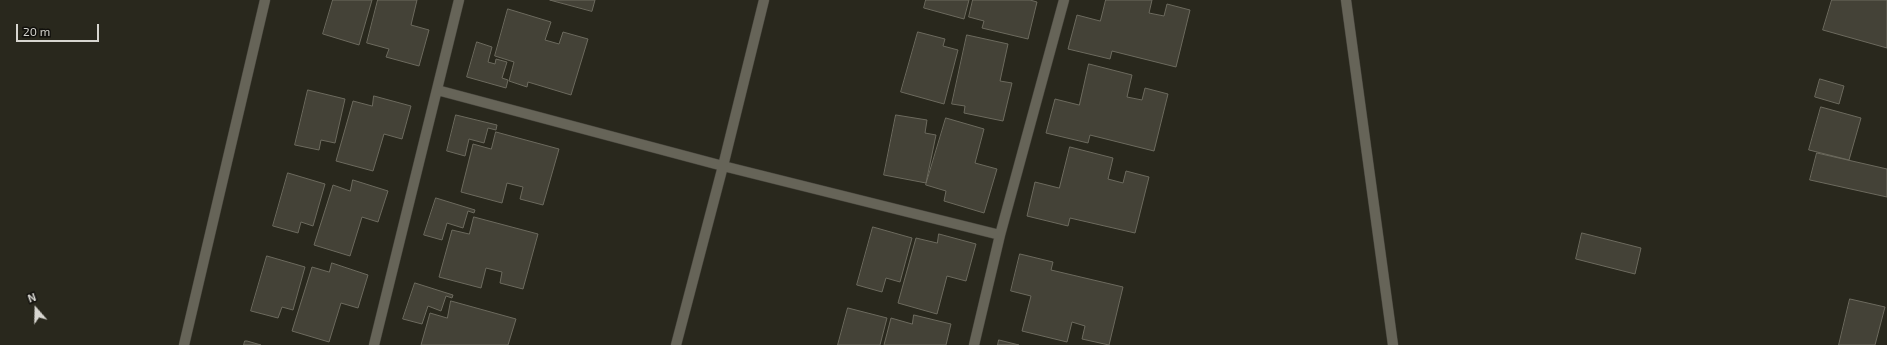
<!DOCTYPE html>
<style>
body{margin:0}
#map{position:relative;width:1887px;height:345px;overflow:hidden;background:#29281d;font-family:"Exo 2",sans-serif}
canvas{display:block}
.north{position:absolute;left:16px;top:289px;width:40px;height:40px;-webkit-text-stroke:3px #11100c;paint-order:stroke;rotate:340deg;font-size:11px;font-weight:700;line-height:16px;text-align:center;color:#d7d6d0}
.north::after{content:'';display:block;margin:auto;width:14px;height:18px;background:#d7d6d0;clip-path:polygon(50% 0,100% 100%,50% 72%,0 100%)}
.scale{position:absolute;left:16px;top:24px;width:83px;height:18px;box-sizing:border-box;border:2px solid #d7d6d0;border-top:0;padding-left:5px;font-size:12px;line-height:14px;white-space:nowrap;color:#d7d6d0;-webkit-text-stroke:3px #11100c;paint-order:stroke}
</style>
<div id="map">
<canvas width="1887" height="345"></canvas>
<div class="north">N</div>
<div class="scale">20 m</div>
</div>
<script>
const context = document.querySelector('canvas').getContext('2d');
context.lineJoin = 'round';
function paint(path, color) {
  context.fillStyle = color;
  context.fill(path, 'evenodd');
}
function strokePath(path, color, width, dash) {
  context.strokeStyle = color;
  context.lineWidth = width;
  context.lineCap = dash ? 'butt' : 'round';
  context.setLineDash(dash || []);
  context.stroke(path);
}
const building = new Path2D(`
 M 333,0 L 372,0 L 359,45 L 323,34 Z
 M 378,0 L 417,0 L 411,25 L 429,30 L 419,66 L 386,57 L 389,49 L 367,43 Z
 M 550,0 L 595,0 L 592,11 Z
 M 926,0 L 969,0 L 964,19 L 924,8 Z
 M 973,0 L 1030,0 L 1037,2 L 1028,39 L 982,28 L 984,21 L 969,17 Z
 M 1106,0 L 1152,0 L 1149,13 L 1164,16 L 1167,4 L 1190,10 L 1176,67 L 1112,51 L 1110,59 L 1068,49 L 1077,15 L 1100,21 Z
 M 1832,0 L 1887,0 L 1887,48 L 1823,30 Z
 M 508,9 L 551,22 L 545,40 L 559,44 L 563,32 L 588,39 L 571,95 L 528,82 L 527,87 L 509,81 L 514,62 L 495,56 Z
 M 918,32 L 945,39 L 943,46 L 958,50 L 944,104 L 901,92 Z
 M 967,35 L 1008,44 L 1000,81 L 1012,83 L 1003,121 L 964,113 L 965,106 L 952,104 Z
 M 477,42 L 492,47 L 488,62 L 495,64 L 496,59 L 507,62 L 502,78 L 508,80 L 506,88 L 467,77 Z
 M 1089,64 L 1132,75 L 1127,97 L 1142,100 L 1145,88 L 1168,94 L 1154,151 L 1090,135 L 1088,143 L 1046,133 L 1055,99 L 1079,105 Z
 M 1820,79 L 1844,86 L 1839,104 L 1815,97 Z
 M 308,90 L 345,99 L 335,143 L 321,140 L 319,150 L 295,145 Z
 M 374,96 L 411,106 L 402,139 L 384,134 L 373,171 L 336,161 L 353,101 L 372,106 Z
 M 1821,107 L 1861,118 L 1849,160 L 1809,150 Z
 M 456,115 L 497,125 L 496,130 L 488,128 L 484,143 L 469,139 L 465,156 L 447,151 Z
 M 896,115 L 927,120 L 925,133 L 936,135 L 926,183 L 884,175 Z
 M 946,118 L 984,129 L 975,163 L 997,169 L 984,213 L 944,201 L 946,191 L 926,185 Z
 M 496,132 L 559,149 L 543,205 L 520,199 L 523,187 L 507,183 L 502,203 L 461,192 L 473,144 L 491,149 Z
 M 1070,147 L 1113,158 L 1108,179 L 1123,183 L 1126,171 L 1149,177 L 1135,233 L 1070,218 L 1068,226 L 1027,216 L 1035,182 L 1059,188 Z
 M 1817,153 L 1887,169 L 1887,197 L 1810,180 Z
 M 288,173 L 325,184 L 313,226 L 301,222 L 298,233 L 273,226 Z
 M 353,180 L 388,191 L 378,222 L 362,217 L 350,256 L 314,245 L 333,185 L 350,191 Z
 M 436,198 L 475,210 L 474,213 L 468,211 L 463,228 L 447,223 L 442,240 L 424,235 Z
 M 474,217 L 538,234 L 523,289 L 500,283 L 502,272 L 486,268 L 481,288 L 439,277 L 452,230 L 469,234 Z
 M 873,227 L 912,238 L 900,282 L 886,278 L 882,292 L 857,285 Z
 M 1582,233 L 1641,248 L 1635,274 L 1576,259 Z
 M 939,234 L 976,244 L 966,281 L 947,276 L 937,314 L 898,303 L 916,238 L 937,243 Z
 M 1020,254 L 1053,262 L 1051,270 L 1123,287 L 1109,345 L 1082,339 L 1085,326 L 1072,322 L 1067,342 L 1022,331 L 1031,296 L 1011,291 Z
 M 267,256 L 305,267 L 293,310 L 282,307 L 278,318 L 251,311 Z
 M 332,263 L 368,275 L 358,308 L 341,303 L 329,342 L 292,331 L 312,267 L 329,272 Z
 M 415,283 L 453,295 L 452,298 L 446,296 L 441,311 L 428,306 L 422,324 L 403,319 Z
 M 1850,299 L 1885,307 L 1875,345 L 1839,345 Z
 M 451,301 L 516,319 L 508,345 L 421,345 L 430,313 L 447,318 Z
 M 848,308 L 887,318 L 880,345 L 838,345 Z
 M 914,315 L 951,324 L 946,345 L 884,345 L 891,318 L 912,324 Z
 M 999,340 L 1019,345 L 998,345 Z
 M 245,341 L 247,341 L 261,345 L 244,345 Z`);
paint(building, '#444237');
strokePath(building, '#6c6a5e', 1);
const minor = new Path2D(`
 M 1346,0 L 1393,345
 M 437,90 L 723,166 L 1000,235
 M 184,345 L 265,0
 M 374,345 L 459,0
 M 676,345 L 723,166 L 764,0
 M 974,345 L 1000,235 L 1064,0`);
strokePath(minor, '#45433b', 11);
strokePath(minor, '#666458', 10);
</script>
